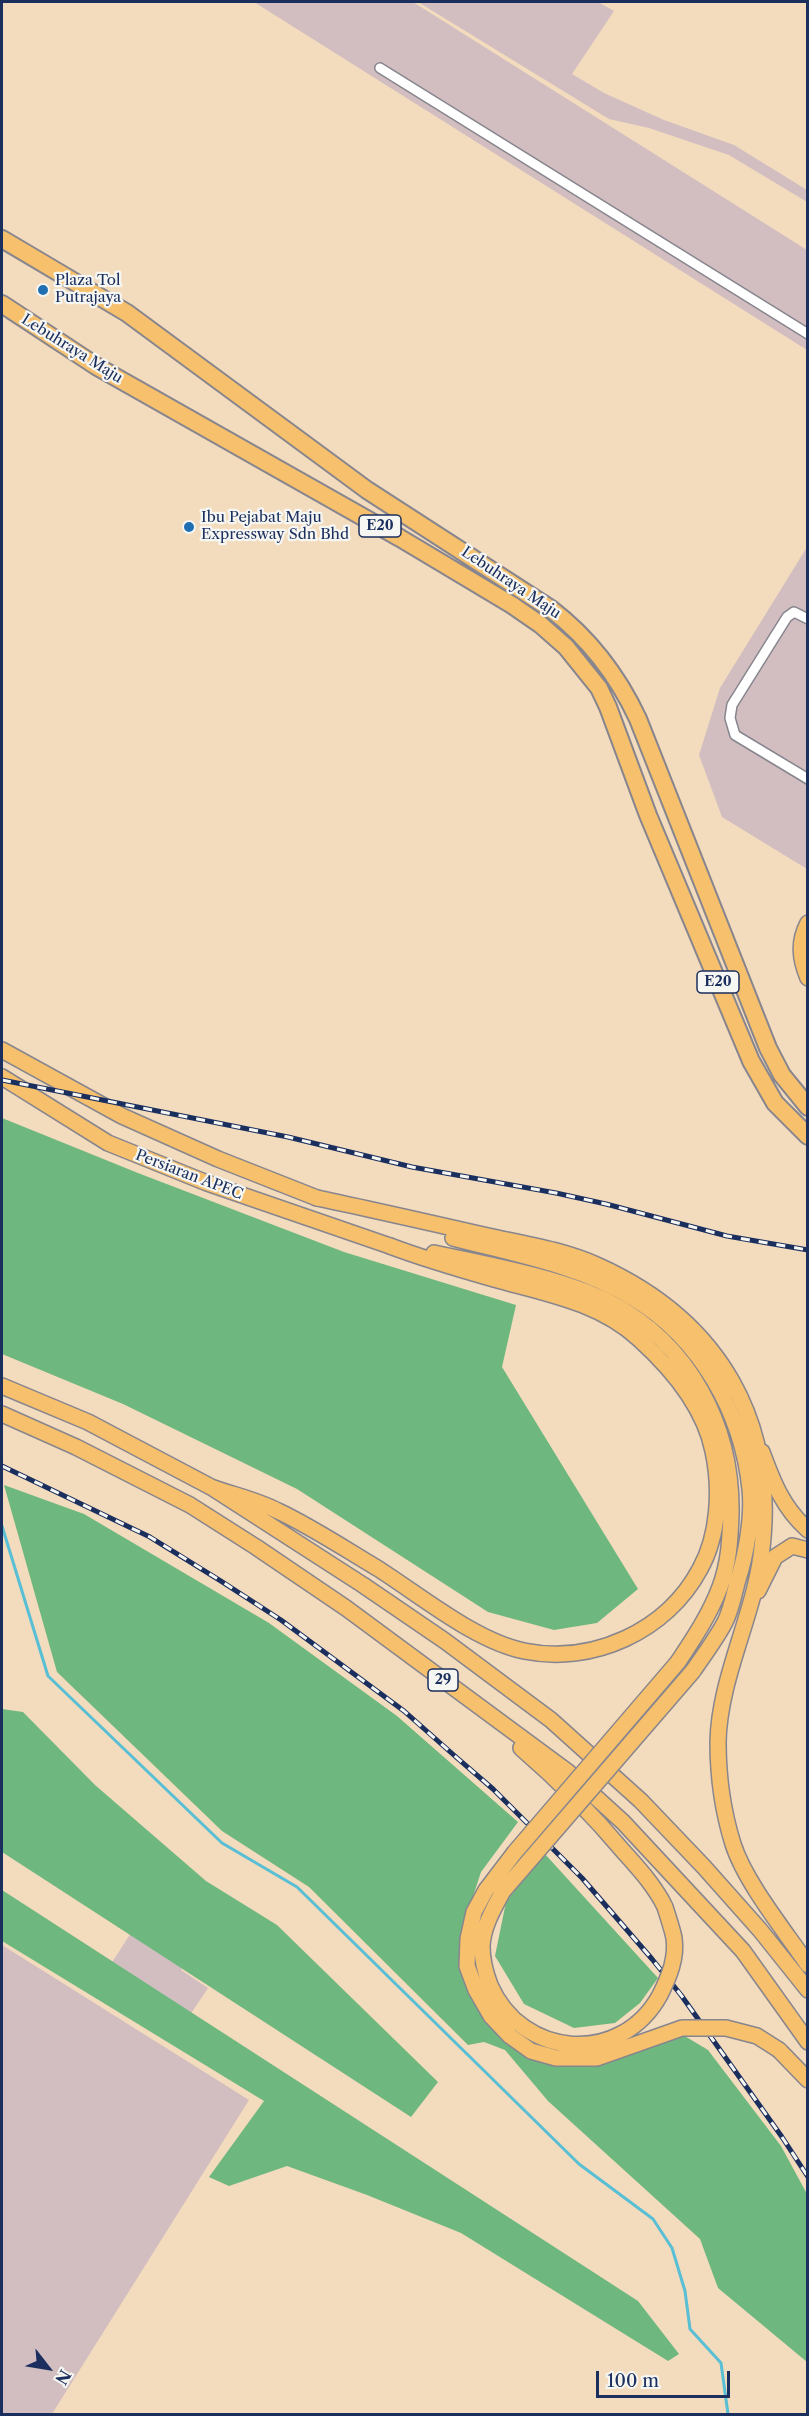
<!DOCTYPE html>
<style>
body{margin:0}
#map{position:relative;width:809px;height:2416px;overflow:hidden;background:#f3dbbd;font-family:"Libre Caslon Text",serif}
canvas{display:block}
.frame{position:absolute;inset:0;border:3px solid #1b2f5e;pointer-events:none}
.north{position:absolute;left:18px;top:2338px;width:60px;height:60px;-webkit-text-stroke:4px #f6f6f2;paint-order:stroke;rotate:121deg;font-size:16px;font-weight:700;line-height:24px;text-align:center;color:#1b2f5e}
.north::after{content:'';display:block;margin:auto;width:21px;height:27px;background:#1b2f5e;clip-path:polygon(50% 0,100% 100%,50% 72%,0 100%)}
.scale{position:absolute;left:596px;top:2371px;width:134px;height:27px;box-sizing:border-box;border:3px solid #1b2f5e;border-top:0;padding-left:8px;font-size:18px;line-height:21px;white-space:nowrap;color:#1b2f5e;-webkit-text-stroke:4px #f6f6f2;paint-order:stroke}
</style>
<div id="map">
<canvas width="809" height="2416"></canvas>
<div class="frame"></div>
<div class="north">N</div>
<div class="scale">100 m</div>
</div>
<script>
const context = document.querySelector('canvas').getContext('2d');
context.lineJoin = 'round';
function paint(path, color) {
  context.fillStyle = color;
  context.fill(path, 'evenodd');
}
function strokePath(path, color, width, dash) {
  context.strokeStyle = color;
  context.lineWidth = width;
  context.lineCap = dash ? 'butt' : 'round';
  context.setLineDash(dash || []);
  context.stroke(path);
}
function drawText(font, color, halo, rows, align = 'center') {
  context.font = font + ' "Libre Caslon Text",serif';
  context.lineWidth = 4.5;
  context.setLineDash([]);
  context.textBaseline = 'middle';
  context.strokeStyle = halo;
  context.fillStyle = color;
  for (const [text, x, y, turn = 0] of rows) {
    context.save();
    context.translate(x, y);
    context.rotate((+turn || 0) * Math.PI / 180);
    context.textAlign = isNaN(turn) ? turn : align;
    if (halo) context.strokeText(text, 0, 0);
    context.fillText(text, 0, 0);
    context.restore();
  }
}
paint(new Path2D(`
 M 254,2 L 413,2 L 807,250 L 807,350 Z
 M 418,2 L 598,2 L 614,11 L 572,74 L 604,93 L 664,120 L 734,145 L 807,190 L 807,202 L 729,155 L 649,128 L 609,119 Z
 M 807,547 L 807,869 L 722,817 L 699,755 L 720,688 Z
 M 134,1928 L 186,1962 L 181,1970 L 208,1988 L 190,2015 L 111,1964 Z
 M 2,1945 L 249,2100 L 52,2414 L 2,2414 Z`), '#d2bec1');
paint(new Path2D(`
 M 2,1118 L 138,1173 L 344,1252 L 516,1305 L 502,1367 L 638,1589 L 597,1623 L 554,1630 L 488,1612 L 297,1489 L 123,1404 L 2,1354 Z
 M 4,1485 L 84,1514 L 269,1623 L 397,1716 L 518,1822 L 481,1872 L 464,1924 L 461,1974 L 485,2019 L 551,2061 L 683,2035 L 708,2050 L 781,2146 L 807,2194 L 807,2362 L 718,2288 L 700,2239 L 548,2101 L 505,2050 L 484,2042 L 468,2045 L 309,1887 L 222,1831 L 57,1672 Z
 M 2,1709 L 23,1712 L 95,1785 L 206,1881 L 277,1925 L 438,2082 L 411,2117 L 2,1852 Z
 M 544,1853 L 658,1978 L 640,2003 L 615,2023 L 574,2028 L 524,2004 L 495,1956 L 506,1902 Z
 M 2,1890 L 638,2301 L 679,2354 L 668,2361 L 461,2233 L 367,2195 L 287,2166 L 229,2186 L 209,2177 L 264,2101 L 2,1941 Z`), '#6eb87f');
strokePath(new Path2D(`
 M 2,1526 L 48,1676 L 222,1843 L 297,1887 L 579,2164 L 653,2219 L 672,2248 L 685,2291 L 690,2329 L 721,2363 L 728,2414`), '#58bfd5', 3);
const minor = new Path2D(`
 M 380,68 L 808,334
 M 808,619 L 794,612 L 787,617 L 732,705 L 730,718 L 735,735 L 808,779`);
const primary = new Path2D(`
 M 808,923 C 798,942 800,959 808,978
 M 2,1050 L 122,1116 L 218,1159 L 317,1198
 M 2,1077 L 108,1143 L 207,1183 L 390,1246
 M 762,1452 C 773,1482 783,1508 808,1530
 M 758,1591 L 775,1557 L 792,1546 L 808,1550`);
const trunk = new Path2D(`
 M 317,1198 C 374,1210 431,1223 488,1236 C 525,1244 564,1250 599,1266 C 720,1321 779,1423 761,1556 C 753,1617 719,1680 718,1742 C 718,1776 723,1812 733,1844 C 745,1882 785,1931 808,1965
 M 453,1238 C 514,1254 578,1265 633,1298 C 700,1338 742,1412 750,1489 C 753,1517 746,1555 737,1583 C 734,1595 731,1610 725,1622 C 716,1639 704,1655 693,1671
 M 434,1253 C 486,1264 563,1278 609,1302 C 690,1344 733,1426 731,1515 C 730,1540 729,1563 720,1587 C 710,1614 694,1638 678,1662
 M 2,1386 L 88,1422 L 211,1487 L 363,1585 L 445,1641 L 551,1720 L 641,1801 L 704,1867 L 760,1930 L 808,1990
 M 2,1414 L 76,1447 L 190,1505 L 256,1547 L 346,1608 L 568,1772 L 623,1822 L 743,1951 L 808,2042
 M 211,1487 C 233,1495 257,1500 278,1511 C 312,1527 345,1549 377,1568 C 420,1595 475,1641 524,1651 C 593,1665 667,1631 700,1569 C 719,1535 721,1488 713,1451 C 704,1407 671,1368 639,1339 C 599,1302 544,1293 494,1279 C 459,1269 424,1259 390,1246
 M 521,1748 C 558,1780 592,1814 623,1851 C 639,1869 655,1886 665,1907
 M 779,2050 L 808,2080`);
const motorway = new Path2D(`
 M 2,239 L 127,313 L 367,490 L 551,609 C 590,639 617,674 638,719 L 768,1048 L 782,1075 L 808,1107
 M 2,304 L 96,366 L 400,538 L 512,605 L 541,625 L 566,647 L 599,688 L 608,707 L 648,815 L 751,1061 L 775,1103 L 808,1136`);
strokePath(minor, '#87858e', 12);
strokePath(primary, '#87858e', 18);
strokePath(trunk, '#87858e', 18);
strokePath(motorway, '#87858e', 20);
strokePath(minor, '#fff', 9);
strokePath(primary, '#f7c06c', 15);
strokePath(trunk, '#f7c06c', 15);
strokePath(motorway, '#f7c06c', 16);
const rail = new Path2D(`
 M 2,1080 L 288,1137 L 412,1167 L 556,1193 L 606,1204 L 727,1236 L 808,1250
 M 2,1466 L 150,1537 L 221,1581 L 281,1620 L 404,1711 L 456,1757 L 493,1789 L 582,1878 L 652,1959 L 681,1995 L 782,2137 L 808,2177`);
strokePath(rail, '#1b2f5e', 5);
strokePath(rail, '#f6f6f2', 3, [9]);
const trunkBridge = new Path2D(`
 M 678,1662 L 515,1852 L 486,1890 L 474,1912 L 468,1939 L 467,1966 L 476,1990 L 491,2016 L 510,2036 L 531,2051 L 556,2058 L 597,2058 L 682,2028 L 726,2028 L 757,2036 L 779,2050
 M 665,1907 C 668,1917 672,1928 674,1938 C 677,1958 669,1977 660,1995 C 621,2066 522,2059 490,1985 C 485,1972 482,1960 482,1946 C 483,1926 494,1908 503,1891 L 693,1671`);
strokePath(trunkBridge, '#87858e', 18, []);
strokePath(trunkBridge, '#f7c06c', 15);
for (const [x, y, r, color] of [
 [43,290,6,"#1f6fb2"],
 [189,527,6,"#1f6fb2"]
]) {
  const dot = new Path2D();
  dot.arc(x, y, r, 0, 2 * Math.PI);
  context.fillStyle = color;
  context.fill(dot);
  strokePath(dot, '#f6f6f2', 2);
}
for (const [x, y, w] of [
 [380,526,42],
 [718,982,42],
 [443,1680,30]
]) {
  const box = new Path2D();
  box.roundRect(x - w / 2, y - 11, w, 22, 4.5);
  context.fillStyle = '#f6f6f2';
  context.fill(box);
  strokePath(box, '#1b2f5e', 1.5);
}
drawText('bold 14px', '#1b2f5e', null, [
 ["E20",380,526],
 ["E20",718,982],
 ["29",443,1680]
]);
drawText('15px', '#1b2f5e', '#f6f6f2', [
 ["Plaza Tol",55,281],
 ["Putrajaya",55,298],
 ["Ibu Pejabat Maju",201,518],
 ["Expressway Sdn Bhd",201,535]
], 'left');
drawText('15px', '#1b2f5e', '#f6f6f2', [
 ["Lebuhraya Maju",72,349,32],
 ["Lebuhraya Maju",511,583,34],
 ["Persiaran APEC",189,1175,21]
]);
</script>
